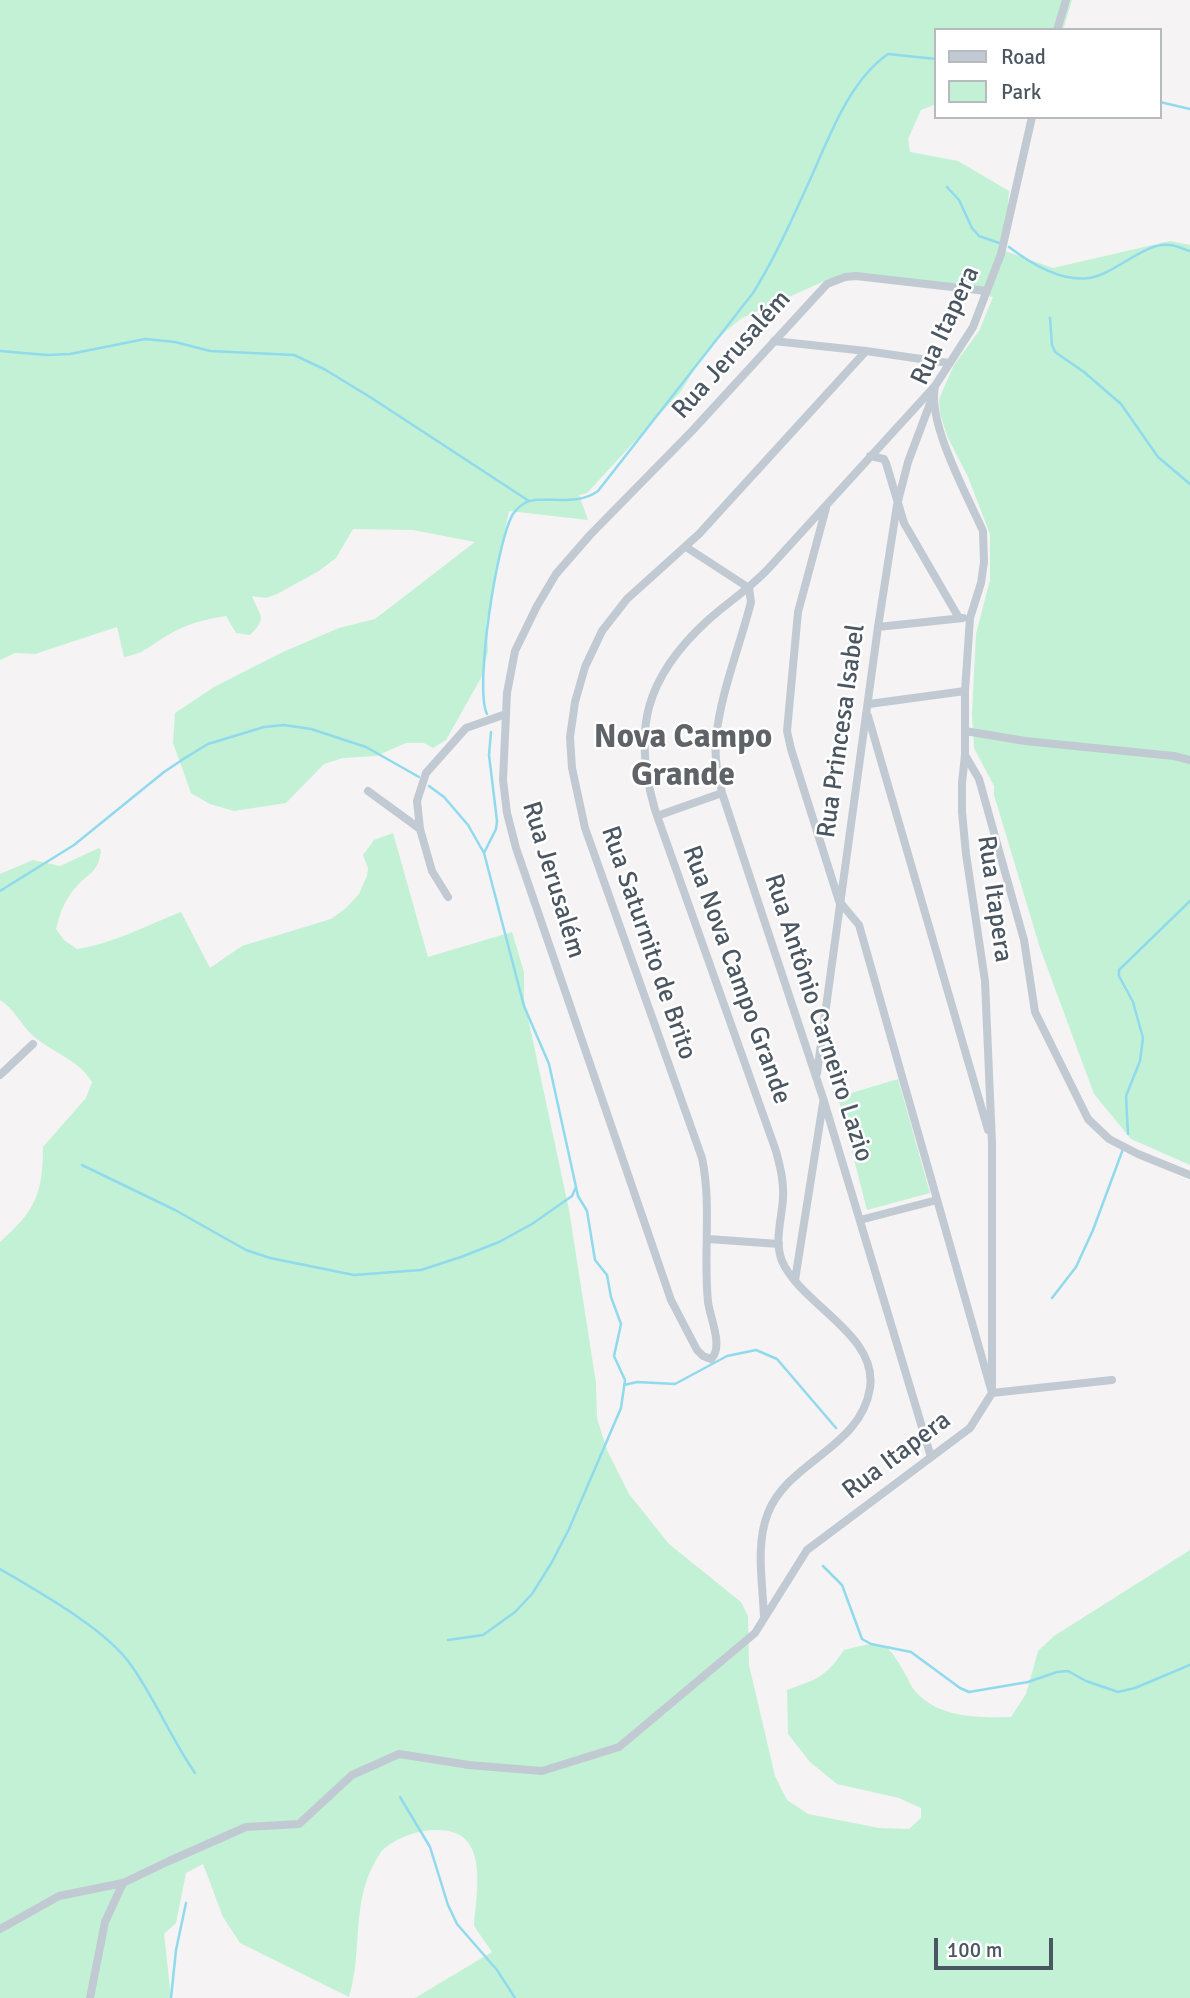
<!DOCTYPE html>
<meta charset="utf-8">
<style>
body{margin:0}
#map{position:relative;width:1190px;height:1998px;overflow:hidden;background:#f5f3f3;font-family:Signika,sans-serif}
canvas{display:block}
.legend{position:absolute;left:934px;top:28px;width:228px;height:91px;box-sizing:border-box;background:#fff;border:2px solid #b7bbc0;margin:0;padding:9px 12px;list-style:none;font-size:21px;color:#4a5661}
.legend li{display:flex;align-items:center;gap:14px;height:35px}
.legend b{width:35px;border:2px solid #b7bbc0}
.scale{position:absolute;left:934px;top:1938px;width:119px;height:32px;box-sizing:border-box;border:4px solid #4a5661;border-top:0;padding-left:9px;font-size:21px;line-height:24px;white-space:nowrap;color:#4a5661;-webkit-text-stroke:5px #fff;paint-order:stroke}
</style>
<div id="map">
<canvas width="1190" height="1998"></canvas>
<ul class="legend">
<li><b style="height:9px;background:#c1cad2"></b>Road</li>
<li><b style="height:19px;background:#c3f1d5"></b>Park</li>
</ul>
<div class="scale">100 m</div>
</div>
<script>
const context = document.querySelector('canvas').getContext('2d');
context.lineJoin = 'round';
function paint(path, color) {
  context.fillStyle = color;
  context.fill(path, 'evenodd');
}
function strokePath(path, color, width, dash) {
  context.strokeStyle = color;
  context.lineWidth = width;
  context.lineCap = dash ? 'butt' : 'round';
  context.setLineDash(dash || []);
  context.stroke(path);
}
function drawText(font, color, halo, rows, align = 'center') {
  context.font = font + ' Signika,sans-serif';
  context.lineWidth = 5;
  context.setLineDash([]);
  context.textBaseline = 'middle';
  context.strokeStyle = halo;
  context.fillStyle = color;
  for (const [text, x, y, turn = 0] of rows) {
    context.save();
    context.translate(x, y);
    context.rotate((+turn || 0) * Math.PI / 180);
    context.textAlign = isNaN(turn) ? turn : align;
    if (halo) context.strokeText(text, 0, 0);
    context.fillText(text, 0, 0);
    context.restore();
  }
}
paint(new Path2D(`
 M 0,0 L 1072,0 L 1063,30 L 936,30 L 936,104 L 921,110 L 908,139 L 910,152 L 958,161 L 1009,191 L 1005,251 L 1053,268 L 1170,241 L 1190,245 L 1190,1165 L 1131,1139 L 1094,1094 L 1040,948 L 994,795 L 994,786 L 974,748 L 972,714 L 976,634 L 990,580 L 990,534 L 968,477 L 947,436 L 940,413 L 939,399 L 954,365 L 979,331 L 993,297 L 865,274 L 829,279 L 742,318 L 727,330 L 702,356 L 682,390 L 587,493 L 579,495 L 588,520 L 509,511 L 486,624 L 488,651 L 482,676 L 446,740 L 433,748 L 424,743 L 406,743 L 376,756 L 343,758 L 324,764 L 286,803 L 234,811 L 210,804 L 191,793 L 173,743 L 175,713 L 214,687 L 283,652 L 339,628 L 375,619 L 475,542 L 413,530 L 353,529 L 336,558 L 319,571 L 277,594 L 266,598 L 252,596 C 260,617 268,617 250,635 L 236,633 L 226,616 C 206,619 186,624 168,635 C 150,645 146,653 124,657 L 117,627 L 35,654 L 15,653 L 0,660 Z
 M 393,833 L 428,957 L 512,932 L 524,972 L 524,999 L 569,1210 L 596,1383 L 597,1418 L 607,1450 L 629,1494 L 669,1544 L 741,1602 L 748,1616 L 749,1665 L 775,1776 L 787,1800 L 808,1814 L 879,1828 L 909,1829 L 921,1818 L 921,1808 L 899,1798 L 837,1784 L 810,1762 L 788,1734 L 787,1690 C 817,1679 825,1678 844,1650 C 885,1639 886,1640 907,1677 C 909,1681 911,1687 915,1691 C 938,1718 979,1718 1011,1717 L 1026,1694 L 1038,1651 L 1054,1636 L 1190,1550 L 1190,1998 L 415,1998 L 492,1952 L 474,1926 C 478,1881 490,1821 424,1831 C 411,1833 390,1841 381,1852 C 349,1898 364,1947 349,1997 L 240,1943 L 223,1917 L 203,1864 L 186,1873 L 176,1923 L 164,1934 L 171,1998 L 0,1998 L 0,1242 C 35,1211 43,1194 43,1147 L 86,1098 L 92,1082 C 78,1058 49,1052 30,1033 C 19,1021 14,1009 0,1000 L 0,874 L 33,860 L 60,866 L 99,848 L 101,850 C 98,874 90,871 76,887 C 65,899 60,913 56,929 L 64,940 L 77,949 C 112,944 148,925 181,912 L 210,968 L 242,946 L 331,919 L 346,908 L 359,894 L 367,876 L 368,868 L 363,855 L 374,840 Z
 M 898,1079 L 930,1193 L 867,1210 L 838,1097 Z`), '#c3f1d5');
strokePath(new Path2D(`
 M 1160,102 L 1190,109
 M 947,187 L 959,200 L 972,228 L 979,236 L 999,243
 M 1009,247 C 1030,263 1061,282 1089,278 C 1114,275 1144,242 1169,245 C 1176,245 1183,249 1190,251
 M 1050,318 L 1052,345 L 1055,352 L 1084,372 L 1121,404 L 1158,457 L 1190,484
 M 0,351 L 47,355 L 70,354 L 145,339 L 175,342 L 210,351 L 294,355 L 324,369 L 370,397 L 529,501
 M 487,714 C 474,688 497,540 513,514 C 516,510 521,505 525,503 C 541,494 575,508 598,491 L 753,293 C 775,258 792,219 809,182 C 829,138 848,82 888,54 L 936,59
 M 429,786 L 444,797 L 468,825 L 484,853 L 524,1006 L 549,1064 L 578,1196 L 587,1211 L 595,1260 L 607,1275 L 611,1297 L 621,1324 L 614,1356 L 625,1380 L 621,1408 L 569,1529 L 552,1562 L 532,1594 L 515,1612 L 483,1635 L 448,1640
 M 484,853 L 496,829 L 497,821 L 489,755 L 491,732
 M 0,891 L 74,845 L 164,772 L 185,758 L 208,744 L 264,727 L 284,725 L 311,729 L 366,747 L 419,777
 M 1128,1134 L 1126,1096 L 1140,1061 L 1143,1038 L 1133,1002 L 1119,976 L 1119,970 L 1190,901
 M 82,1165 L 175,1210 L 246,1250 L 270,1258 L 354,1275 L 421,1270 L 461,1257 L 499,1242 L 532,1224 L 572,1196 L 576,1187
 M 1052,1298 L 1076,1267 L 1093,1230 L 1123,1149
 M 624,1385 L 637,1382 L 675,1384 L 727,1356 L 756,1350 L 777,1359 L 836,1428
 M 823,1566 L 842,1585 L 862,1639 L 871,1644 L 911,1652 L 960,1688 L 969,1692 L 1028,1682 L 1057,1672 L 1068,1671 L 1086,1681 L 1118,1692 L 1135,1688 L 1190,1665
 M 0,1569 C 39,1592 106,1629 131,1665 C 155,1699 171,1738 195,1773
 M 400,1797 L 430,1847 L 448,1905 L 457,1924 L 497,1970 L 515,1998
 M 171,1998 L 176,1950 L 186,1903`), '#90daee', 2.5);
strokePath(new Path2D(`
 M 1057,30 L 1066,0
 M 774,341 L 866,351 L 949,363
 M 866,351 L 699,534 L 627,599 L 602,631 L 585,667 L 575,702 L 570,737 L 572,768 L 585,828 L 702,1158 C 712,1206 703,1254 708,1302 C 710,1318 724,1347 711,1359 L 703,1356 L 697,1350 L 671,1300 L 516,848 L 507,813 L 503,780 L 507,693 L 515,651 L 537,606 L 556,574 L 590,535 L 692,431 L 827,284 L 845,277 L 856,276 L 987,291
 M 870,456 L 884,459 L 886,463 L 904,523 L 959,618
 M 826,508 L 798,612 L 787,731 L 791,749 L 839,901 L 859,925 L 992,1393 L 1112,1380
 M 686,547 L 749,588 L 751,602 C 740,646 720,694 716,739 C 714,757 718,775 722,793 L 823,1098 L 931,1457
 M 878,627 L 963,618
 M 869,704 L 965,691
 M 868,716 L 988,1130
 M 965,731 L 1025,741 L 1174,756 L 1190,760
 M 965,755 L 979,779 L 1024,940 L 1035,1012 L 1088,1119 L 1109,1139 L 1138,1154 L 1190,1175
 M 368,791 L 420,829
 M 657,816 L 722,793
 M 448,897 L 432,871 L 420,829 L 417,801 L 426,773 L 466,728 L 506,714
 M 817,1073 L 878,627 L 897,505 L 908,462 L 931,401
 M 0,1075 L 33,1044
 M 860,1220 L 937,1200
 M 708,1239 L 779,1244
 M 795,1280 L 823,1103
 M 764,1618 C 763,1584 755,1545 768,1513 C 788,1461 861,1448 870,1388 C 878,1334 801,1305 782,1261 C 774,1241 782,1218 783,1198 C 784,1181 780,1166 776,1151 L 655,810 C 632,730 645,678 707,621 C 727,603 749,589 768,569 L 935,386
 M 0,1929 L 59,1896 L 123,1883 L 169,1861 L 246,1827 L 299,1824 L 352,1775 L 399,1754 L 469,1765 L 542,1771 L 619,1747 L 755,1633 L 807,1550 L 970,1428 L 992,1393 L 992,1143 L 985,981 L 966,854 L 962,812 L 962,783 L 965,755 L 965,691 L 970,618 L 981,583 L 984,562 L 983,531 C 967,495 927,423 935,386 L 973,327 L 1001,254 L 1032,117
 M 90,1998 L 105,1922 L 123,1883`), '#c1cad2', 8);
drawText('26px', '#4a5661', '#fff', [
 ["Rua Itapera",946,326,-65],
 ["Rua Jerusalém",732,355,-48],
 ["Rua Princesa Isabel",842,731,-82],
 ["Rua Jerusalém",553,880,73],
 ["Rua Itapera",994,899,82],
 ["Rua Saturnito de Brito",648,943,71],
 ["Rua Nova Campo Grande",736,975,70],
 ["Rua Antônio Carneiro Lazio",818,1018,72],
 ["Rua Itapera",897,1456,-37]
]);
drawText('bold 33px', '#5f6368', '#fff', [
 ["Nova Campo",683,738],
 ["Grande",683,776]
]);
</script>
